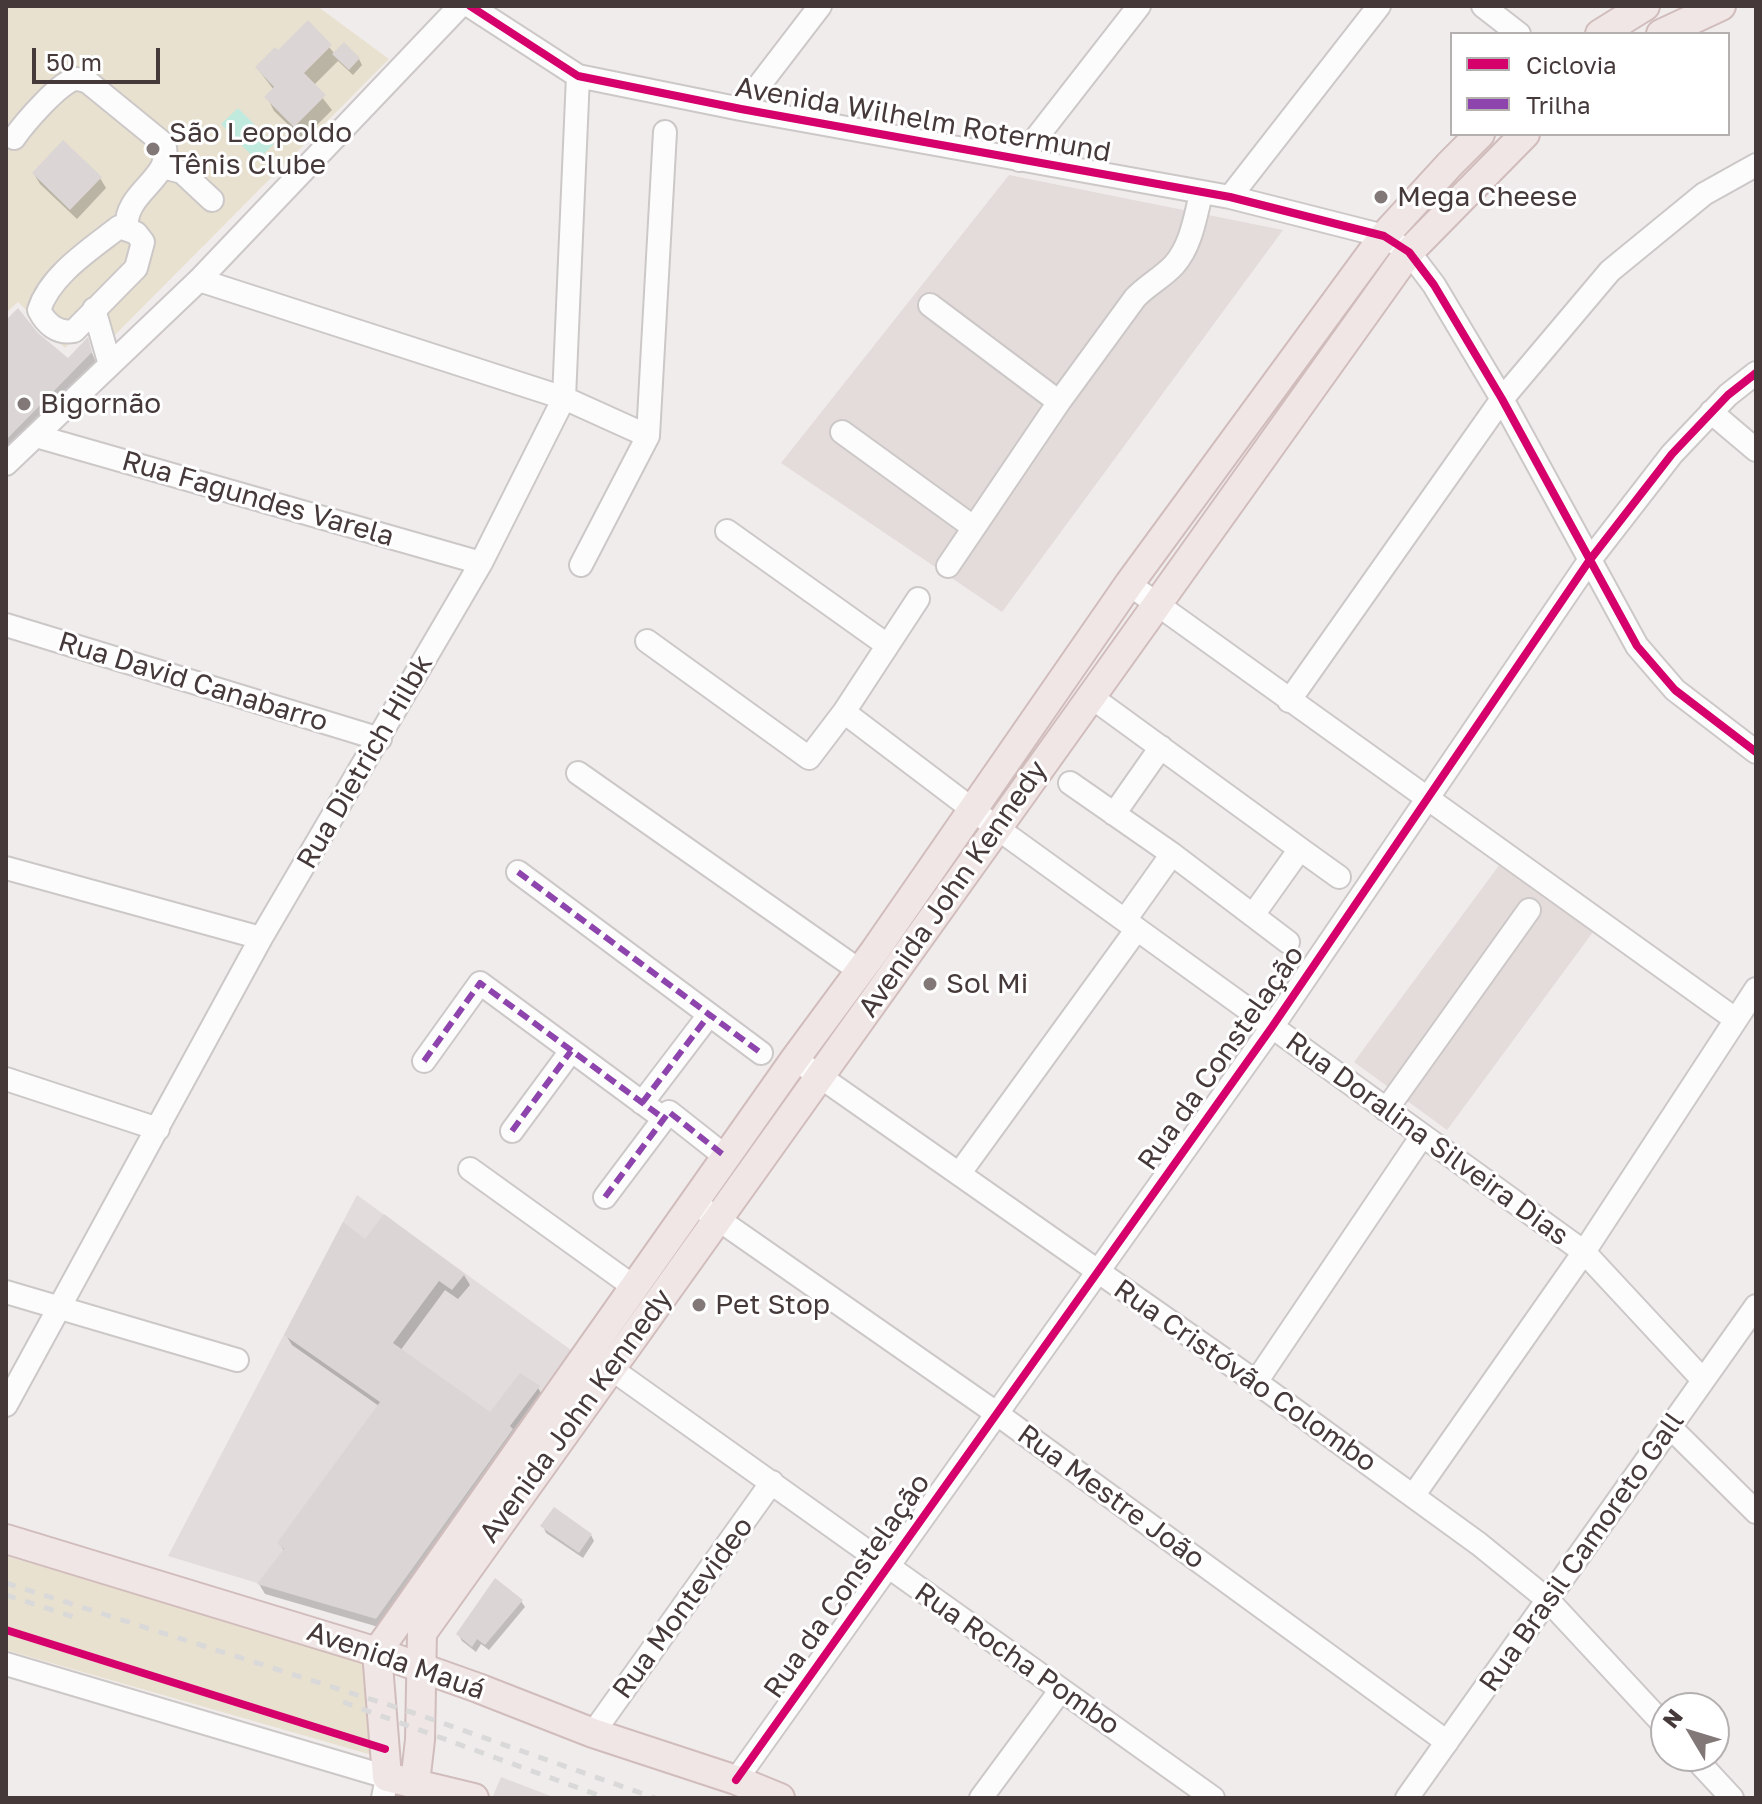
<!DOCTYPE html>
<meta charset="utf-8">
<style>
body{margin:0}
#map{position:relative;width:1762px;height:1804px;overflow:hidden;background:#f1ecec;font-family:"Golos Text",sans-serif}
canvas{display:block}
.frame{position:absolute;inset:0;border:8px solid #46393a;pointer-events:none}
.legend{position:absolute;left:1450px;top:32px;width:280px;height:104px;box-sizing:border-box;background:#fff;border:2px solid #b5b0b0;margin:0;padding:10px 14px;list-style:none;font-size:24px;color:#46393a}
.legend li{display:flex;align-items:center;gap:16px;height:40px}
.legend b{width:40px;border:2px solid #b5b0b0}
.north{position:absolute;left:1650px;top:1692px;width:80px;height:80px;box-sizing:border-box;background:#fff;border:2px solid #b5b0b0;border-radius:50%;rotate:308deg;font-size:22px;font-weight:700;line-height:32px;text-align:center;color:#46393a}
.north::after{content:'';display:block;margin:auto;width:28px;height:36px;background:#827878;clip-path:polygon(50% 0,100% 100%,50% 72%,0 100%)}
.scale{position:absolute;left:32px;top:48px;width:128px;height:36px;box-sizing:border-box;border:4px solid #46393a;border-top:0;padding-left:10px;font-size:24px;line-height:28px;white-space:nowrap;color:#46393a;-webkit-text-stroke:6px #fff;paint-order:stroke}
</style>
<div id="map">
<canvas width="1762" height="1804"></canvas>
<div class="frame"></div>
<ul class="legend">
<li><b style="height:10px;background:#d6006c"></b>Ciclovia</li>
<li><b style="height:10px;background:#8e44ad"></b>Trilha</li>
</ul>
<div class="north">N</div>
<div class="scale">50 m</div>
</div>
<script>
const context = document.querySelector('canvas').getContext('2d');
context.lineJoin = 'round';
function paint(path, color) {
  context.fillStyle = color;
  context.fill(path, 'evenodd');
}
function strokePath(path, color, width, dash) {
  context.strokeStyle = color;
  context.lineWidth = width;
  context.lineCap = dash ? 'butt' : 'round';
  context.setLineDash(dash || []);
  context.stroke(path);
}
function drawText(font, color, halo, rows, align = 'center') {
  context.font = font + ' "Golos Text",sans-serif';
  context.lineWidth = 6;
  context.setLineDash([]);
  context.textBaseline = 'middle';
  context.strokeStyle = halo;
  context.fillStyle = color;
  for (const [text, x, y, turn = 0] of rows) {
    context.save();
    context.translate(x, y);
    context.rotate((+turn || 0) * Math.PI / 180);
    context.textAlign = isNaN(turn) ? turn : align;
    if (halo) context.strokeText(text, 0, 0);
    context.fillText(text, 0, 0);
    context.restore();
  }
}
paint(new Path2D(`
 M 1009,175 L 1283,230 L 1002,612 L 781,463 Z
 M 1500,864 L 1593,932 L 1447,1130 L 1354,1062 Z`), '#e4dbdb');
paint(new Path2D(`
 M 357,1195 L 571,1350 L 376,1619 L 168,1556 Z`), '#e2dcdc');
paint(new Path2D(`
 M 6,6 L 317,6 L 389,59 L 111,339 L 92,321 L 65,348 L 18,302 L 6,313 Z
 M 6,1556 L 362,1660 L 372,1667 L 372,1755 L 6,1650 Z`), '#e9e1cf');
paint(new Path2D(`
 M 501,1777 L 556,1798 L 493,1796 Z`), '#e1dbdb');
paint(new Path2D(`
 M 238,108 L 274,144 L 257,161 L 221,124 Z`), '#c1eade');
paint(new Path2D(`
 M 308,23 L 335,54 L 359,59 L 362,65 L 353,75 L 338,61 L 313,86 L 332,110 L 303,139 L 274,111 L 267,97 L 274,90 L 257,68 L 278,53 Z
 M 34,174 L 100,178 L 106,188 L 77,219 L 40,184 Z
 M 6,323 L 37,335 L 68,360 L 87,341 L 98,367 L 6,461 Z
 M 366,1241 L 464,1275 L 470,1285 L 458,1299 L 445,1290 L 400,1351 L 490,1415 L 538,1388 L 544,1398 L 382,1628 L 265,1594 L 259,1584 L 285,1552 L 279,1543 L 379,1406 L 292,1345 L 286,1335 Z
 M 543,1526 L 591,1535 L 594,1541 L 583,1558 L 546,1533 Z
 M 521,1601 L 525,1607 L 489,1650 L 481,1644 L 476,1652 L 462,1641 L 458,1634 Z`), '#0003');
paint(new Path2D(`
 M 308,20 L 332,45 L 304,73 L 326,95 L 294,127 L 264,97 L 274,87 L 255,67 L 275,47 L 278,50 Z
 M 344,42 L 360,58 L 349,70 L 332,54 Z
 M 63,140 L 102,177 L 70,210 L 32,173 Z
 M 18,308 L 38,333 L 68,358 L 88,337 L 92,352 L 6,440 L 6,320 Z
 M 384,1214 L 465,1274 L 452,1290 L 439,1281 L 393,1343 L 490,1412 L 520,1373 L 540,1386 L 510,1426 L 513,1429 L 376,1619 L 257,1584 L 284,1549 L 277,1543 L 380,1402 L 284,1335 L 343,1222 L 365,1239 Z
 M 554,1507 L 592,1534 L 579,1553 L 540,1526 Z
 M 495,1578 L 523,1600 L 485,1645 L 477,1639 L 472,1647 L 456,1634 Z`), '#dbd5d5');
const minor = new Path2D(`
 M 470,6 L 578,76 L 741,109 L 1230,197 L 1384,236 L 1409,252 L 1434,285 L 1502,399 L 1637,646 L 1675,690 L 1756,752
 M 1483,6 L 1519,34
 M 741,109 L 820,6
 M 14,138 C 23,125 61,80 76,79 C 79,79 85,81 88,82 L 164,144 C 175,178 123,192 127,228
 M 1019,160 L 1139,6
 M 163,167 L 182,172 L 212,200
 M 1230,197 L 1379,6
 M 119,227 L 136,233 L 143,242 L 136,268 L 74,331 C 57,334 46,324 39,310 C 50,275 91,249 119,227 Z
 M 199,280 L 564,398 L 648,436
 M 930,305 L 1059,402
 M 94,309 L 110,365
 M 1711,412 L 1756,450
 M 842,432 L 973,527
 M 36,436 L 481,563
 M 6,464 L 199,280 L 460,6
 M 727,531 L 887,645
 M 581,565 L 648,436 L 665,132
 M 948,566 L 1059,402 L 1135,298 C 1147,285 1162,278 1174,265 C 1191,246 1195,218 1201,194
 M 1129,584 L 1735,1019
 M 6,625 L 380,739
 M 647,641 L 809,758 L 844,712 L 918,599
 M 1090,696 L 1300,849
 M 1289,701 L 1502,399 L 1610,271 L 1704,194 L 1756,165
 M 844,712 L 997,828 L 1584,1252 L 1703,1380
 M 578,773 L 860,971
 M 1070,783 L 1172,854
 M 1114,814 L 1161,747
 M 6,868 L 261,938
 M 518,872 L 761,1053
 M 1253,915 L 1300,849 L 1339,877
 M 1125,920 L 1172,854 L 1288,942
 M 795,1059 L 1256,1382 L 1479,1544 L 1548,1600 L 1666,1727
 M 424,1061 L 480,983 L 663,1118
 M 6,1079 L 158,1129
 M 642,1103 L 709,1015
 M 1386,1110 L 1529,910
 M 512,1131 L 571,1051
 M 470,1169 L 634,1287
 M 959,1174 L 1137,929
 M 605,1197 L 669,1112 L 726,1157
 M 705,1210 L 996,1413 L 1447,1742
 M 6,1292 L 237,1360
 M 599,1360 L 1213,1798
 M 1256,1382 L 1422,1136
 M 6,1405 L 261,938 L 481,563 L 564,398 L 578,76
 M 1670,1427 L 1756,1512
 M 1413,1496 L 1584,1252 L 1756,989
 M 6,1664 L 387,1777 L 383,1798
 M 593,1733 L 772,1482
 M 1693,1756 L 1732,1798
 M 736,1780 L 1272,1027 L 1589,561 L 1672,454 L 1728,395 L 1756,373
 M 981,1798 L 1060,1691
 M 1407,1798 L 1756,1306`);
const major = new Path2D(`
 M 1600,34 L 1645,6
 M 1661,34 L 1721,6
 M 6,1539 L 377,1652 L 478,1688 L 593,1733 L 736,1780 L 780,1798
 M 415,1783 L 420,1740 L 422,1633 L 1409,252 L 1525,134
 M 474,1798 L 387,1777 L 377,1652 L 795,1059 L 874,952 L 1129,584 L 1384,236 L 1450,164 L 1480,134`);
strokePath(minor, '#cdc8c8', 26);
strokePath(major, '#d1bcbc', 32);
strokePath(minor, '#fdfcfc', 22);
strokePath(major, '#f0e6e5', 28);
strokePath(new Path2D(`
 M 6,1583 L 414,1713 L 655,1798
 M 6,1595 L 80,1619
 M 343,1702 L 606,1798`), '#dad9d9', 5, [10, 10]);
strokePath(new Path2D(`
 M 518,872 L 761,1053
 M 424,1061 L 480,983 L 663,1118
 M 642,1103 L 709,1015
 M 512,1131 L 571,1051
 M 605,1197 L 669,1112 L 726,1157`), '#8e44ad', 6, [12, 6]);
strokePath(new Path2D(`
 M 470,6 L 578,76 L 741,109 L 1230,197 L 1384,236 L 1409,252 L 1434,285 L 1502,399 L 1637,646 L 1675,690 L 1756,752
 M 6,1630 L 385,1749
 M 736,1780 L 1272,1027 L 1589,561 L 1672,454 L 1728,395 L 1756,373`), '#d6006c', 8);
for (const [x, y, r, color] of [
 [153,149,8,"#827878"],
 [1381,197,8,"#827878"],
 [24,404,8,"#827878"],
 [930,984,8,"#827878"],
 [699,1305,8,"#827878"]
]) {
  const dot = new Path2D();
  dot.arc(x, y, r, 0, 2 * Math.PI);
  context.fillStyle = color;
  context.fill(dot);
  strokePath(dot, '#fff', 3);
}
drawText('28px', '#46393a', '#fff', [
 ["Avenida Wilhelm Rotermund",923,120,10],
 ["Rua Fagundes Varela",258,499,16],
 ["Rua David Canabarro",193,682,17],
 ["Rua Dietrich Hilbk",365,762,-60],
 ["Avenida John Kennedy",953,889,-55],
 ["Rua da Constelação",1221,1058,-55],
 ["Rua Doralina Silveira Dias",1427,1139,36],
 ["Rua Cristóvão Colombo",1245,1376,35],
 ["Avenida John Kennedy",576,1416,-54],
 ["Rua Mestre João",1111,1497,36],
 ["Rua Brasil Camoreto Gall",1582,1552,-55],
 ["Rua da Constelação",847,1586,-55],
 ["Rua Montevideo",683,1608,-54],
 ["Rua Rocha Pombo",1017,1659,35],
 ["Avenida Mauá",396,1661,19]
]);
drawText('28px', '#46393a', '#fff', [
 ["São Leopoldo",169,133],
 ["Tênis Clube",169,165],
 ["Mega Cheese",1397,197],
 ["Bigornão",40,404],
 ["Sol Mi",946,984],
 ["Pet Stop",715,1305]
], 'left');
</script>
